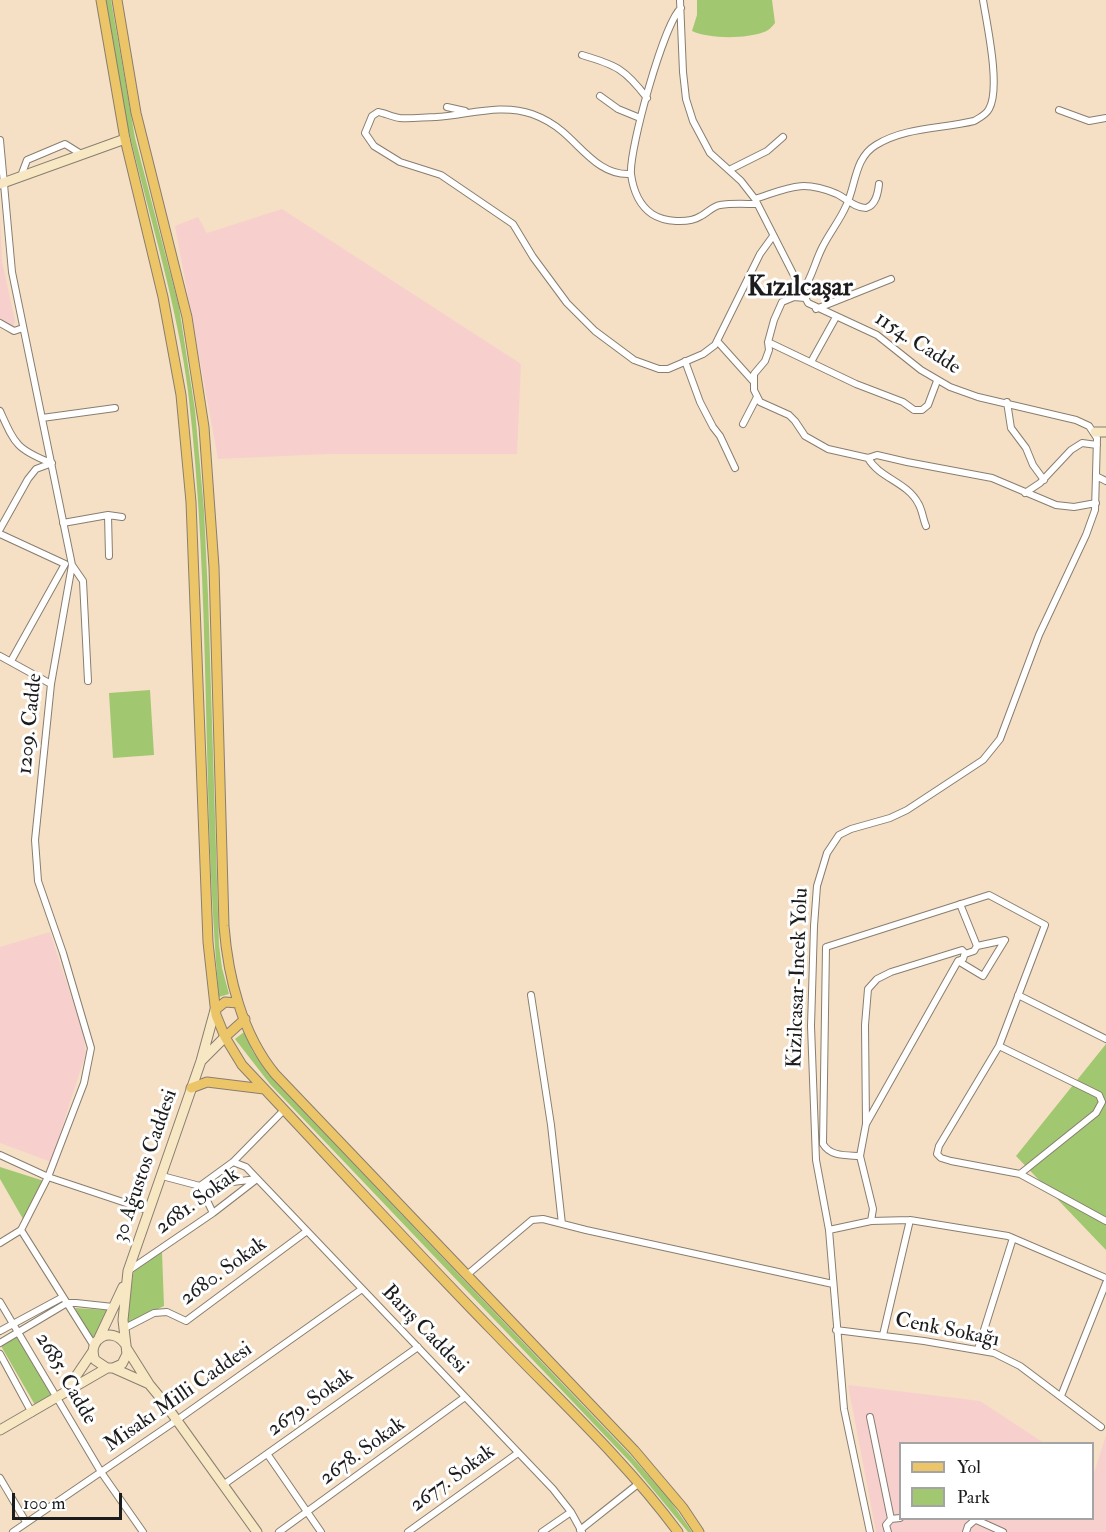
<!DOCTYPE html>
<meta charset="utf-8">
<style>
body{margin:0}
#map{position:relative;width:1106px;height:1532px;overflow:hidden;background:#f5e0c5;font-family:"IM FELL Double Pica",serif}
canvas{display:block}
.legend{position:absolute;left:899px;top:1442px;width:195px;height:78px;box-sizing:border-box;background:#fff;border:2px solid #a4a4a4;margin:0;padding:8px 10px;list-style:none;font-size:18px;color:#1c1c1c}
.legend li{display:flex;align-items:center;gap:12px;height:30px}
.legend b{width:30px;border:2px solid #a4a4a4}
.scale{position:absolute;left:12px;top:1493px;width:110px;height:27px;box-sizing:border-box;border:3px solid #1c1c1c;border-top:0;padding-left:8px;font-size:18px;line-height:21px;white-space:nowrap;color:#1c1c1c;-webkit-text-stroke:4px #fff;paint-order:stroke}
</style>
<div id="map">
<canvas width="1106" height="1532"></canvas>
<ul class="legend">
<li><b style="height:8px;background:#ecc569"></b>Yol</li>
<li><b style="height:16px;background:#a1c771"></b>Park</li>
</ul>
<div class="scale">100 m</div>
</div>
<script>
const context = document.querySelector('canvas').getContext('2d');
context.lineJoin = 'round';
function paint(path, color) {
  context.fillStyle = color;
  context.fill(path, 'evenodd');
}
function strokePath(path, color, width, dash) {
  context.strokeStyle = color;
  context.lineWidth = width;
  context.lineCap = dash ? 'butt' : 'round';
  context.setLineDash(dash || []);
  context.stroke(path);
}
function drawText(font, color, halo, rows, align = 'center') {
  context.font = font + ' "IM FELL Double Pica",serif';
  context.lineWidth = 6;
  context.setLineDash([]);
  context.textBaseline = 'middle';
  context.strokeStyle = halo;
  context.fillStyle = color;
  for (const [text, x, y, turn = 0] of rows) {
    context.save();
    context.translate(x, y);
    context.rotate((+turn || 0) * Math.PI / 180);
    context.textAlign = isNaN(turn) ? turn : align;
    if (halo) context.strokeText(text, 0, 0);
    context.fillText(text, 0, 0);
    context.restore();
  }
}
paint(new Path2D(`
 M 282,209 L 521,364 L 517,454 L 329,454 L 218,459 L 175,226 L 198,217 L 207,233 Z
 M 0,215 L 2,261 L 15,321 L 13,327 L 0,319 Z
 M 50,932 L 83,1033 L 86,1053 L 51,1162 L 0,1143 L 0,947 Z
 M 848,1385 L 980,1401 L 1044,1443 L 900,1444 L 900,1518 L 1092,1518 L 1093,1476 L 1106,1435 L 1106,1532 L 876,1532 Z`), '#f7d0cd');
paint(new Path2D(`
 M 106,0 L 111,0 L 135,138 L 179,307 L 195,410 L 204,510 L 208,595 L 219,945 L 222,968 L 229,994 L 219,997 C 201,796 212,592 188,391 C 177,305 151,223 131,140 C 119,94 114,47 106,0 Z
 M 697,0 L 772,0 L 775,23 C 772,27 768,31 764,32 C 746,39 709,39 692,31 L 697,15 Z
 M 150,690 L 154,755 L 113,758 L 109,693 Z
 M 244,1032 L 253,1052 L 269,1075 L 631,1456 L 669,1499 L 692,1532 L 688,1532 L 631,1463 L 270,1084 L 235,1039 Z
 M 1106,1044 L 1106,1250 L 1016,1156 Z
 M 0,1167 L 44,1181 L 23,1219 L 0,1179 Z
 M 162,1252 L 164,1306 L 125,1325 L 134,1269 Z
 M 75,1308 L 107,1310 L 93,1342 Z
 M 18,1336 L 52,1394 L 35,1405 L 1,1346 Z`), '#a1c771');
const street = new Path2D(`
 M 680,0 L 683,72 L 686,99 L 693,121 L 710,153 L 741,181 L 755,199 L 808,303 L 877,335 L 921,370 L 950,387 L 978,397 L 1076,420 L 1089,426 L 1097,438 L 1095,510 L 1086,535 L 1039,635 L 1000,739 L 983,760 L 907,810 L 890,818 L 851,829 L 839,835 L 827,853 L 817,886 L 814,926 L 811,1026 L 816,1160 L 829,1230 L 844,1409 L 870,1532
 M 681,8 C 664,23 629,149 631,174 C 633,189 639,205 652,214 C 664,222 688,224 701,216 C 707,213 713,206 720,205 C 732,203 745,204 757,204
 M 582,55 C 616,65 625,69 647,98
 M 600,96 L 618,109 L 640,118
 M 447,107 L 465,111
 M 1059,110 L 1089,121 L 1106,118
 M 0,140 L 12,272 L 72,565 L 51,684 L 35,840 L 38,881 L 63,953 L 91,1048 L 84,1083 L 48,1177 L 21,1230 L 0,1243
 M 729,170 L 767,151 L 783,137
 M 631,174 C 601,176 584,150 563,132 C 555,125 543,118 532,114 C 501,103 468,115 436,117 C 425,117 411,119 400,118 C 392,117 385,113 378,112 L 372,116 L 365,133 L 374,146 L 400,162 L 441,175 L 513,224 L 533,257 L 567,303 L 595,331 L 634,360 L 659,369 L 668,369 L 703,354 L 715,345 L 760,254 L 773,236
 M 21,176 L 27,160 L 65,144 L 81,154
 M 755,199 C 789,188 801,179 837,194 C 847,199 855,208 866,208 C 876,205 878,193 879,184
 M 802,292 C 812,278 815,261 823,246 C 830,232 840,220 846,206 C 856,186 854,158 876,145 C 905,127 941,129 974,121 C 979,118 986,115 989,109 C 1001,88 987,25 983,0
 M 805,298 L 794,297 L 782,302 L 774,320 L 768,342 L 769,350 L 765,361 L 754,374 L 754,390 L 760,402 L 789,415 L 795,421 L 805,436 L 828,449 L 868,458 L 877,455 L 907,462 L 992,478 L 1056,505 L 1074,507 L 1096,503
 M 816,309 L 891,279
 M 0,323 L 14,331 L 23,328
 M 718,342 L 753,381
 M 768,342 L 856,384 L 903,402 L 914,410 L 922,410 L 928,405 L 937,381
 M 685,361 L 700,402 L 713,427 L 720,436 L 735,468
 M 811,362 L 836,317
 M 1007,402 L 1011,428 L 1026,448 L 1033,465 L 1044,480
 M 0,411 C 15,444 16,449 51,463
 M 42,418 L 115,408
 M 743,424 L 757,397
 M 868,458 C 879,478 907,482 918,503 C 922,509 923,519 926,526
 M 1096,476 L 1106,481
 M 1025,493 L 1040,483 L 1071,450 L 1082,443 L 1097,445
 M 108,515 L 109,556
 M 63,523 L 108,515 L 122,517
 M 0,529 L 28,479 L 36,469 L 52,463
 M 0,534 L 65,564 L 11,661
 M 72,565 L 83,581 L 88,681
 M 0,656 L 51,684
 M 960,904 L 977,946 L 974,951 L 965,954
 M 958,961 L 983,976 L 1005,940 L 977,946
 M 531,995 L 551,1125 L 562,1224
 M 1018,995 L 1106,1039
 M 999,1046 L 1091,1091 L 1099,1095 L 1102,1102 L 1096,1113 L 1020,1174
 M 866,1124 L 958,961 L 963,959 L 965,953 L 962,950 L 891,972 L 877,979 L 868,989 L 865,1025 L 866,1124 L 860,1156 L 873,1209 L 871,1221
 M 0,1155 L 48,1177 L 150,1211
 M 860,1156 C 846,1155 831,1157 823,1144 L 826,947 L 989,895 L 1045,925 L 999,1046 L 939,1146 L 937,1154 L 941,1158 L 951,1161 L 1020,1174 L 1106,1221
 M 233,1162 L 246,1167 L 553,1489 L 571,1512 L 582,1532
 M 162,1176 L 200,1186 L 233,1162 L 284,1110
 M 213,1213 L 200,1186 L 257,1179
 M 21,1230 L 94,1346
 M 829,1230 L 871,1221 L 910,1220 L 1008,1236 L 1106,1278
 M 128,1271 L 213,1213 L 257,1179
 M 468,1274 L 532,1220 L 543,1219 L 586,1230 L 833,1284
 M 0,1302 L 101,1472 L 143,1532
 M 123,1329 L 154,1313 L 167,1312 L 186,1321 L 307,1231
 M 836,1330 L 924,1341 L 994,1353 L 1020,1366 L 1101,1427
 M 0,1331 L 63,1297
 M 883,1335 L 910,1220
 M 0,1343 L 67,1303 L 76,1303 L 113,1307
 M 978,1349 L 1013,1238
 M 0,1354 L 32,1413
 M 1061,1396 L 1106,1283
 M 870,1417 L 891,1519
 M 268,1455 L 321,1532
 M 0,1478 L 26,1522
 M 223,1485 L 418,1347
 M 972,1518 L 1003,1532
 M 580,1530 L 638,1484
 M 13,1532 L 177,1420 L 362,1289
 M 279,1532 L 465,1397
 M 408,1532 L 518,1453
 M 542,1532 L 571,1512
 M 888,1532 L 886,1525 L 891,1519 L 900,1518
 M 966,1532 L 968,1526 L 975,1520`);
const secondary = new Path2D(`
 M 0,184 L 125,139
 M 1095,432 L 1106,432
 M 201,1061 L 225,1037
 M 99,1338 L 123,1287
 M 127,1349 L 149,1384 L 163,1401 L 257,1532
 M 107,1368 L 95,1360 C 86,1339 112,1325 125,1344
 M 113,1368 L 149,1384
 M 68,1388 L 93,1351
 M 0,1430 L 107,1368 L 113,1368 L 122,1364 L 127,1354 L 123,1320 L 128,1271 L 201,1061 L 215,1010`);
const primary = new Path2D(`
 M 101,0 L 125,139 L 163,297 L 181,395 L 191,502 L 208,942 L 216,1015 L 225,1037 L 242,1065 C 326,1154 409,1245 494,1332 C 556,1397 625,1460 678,1532
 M 117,0 L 136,113 L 187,317 L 204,427 L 214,567 L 224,926 C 228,977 242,1034 275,1074 L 634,1450 L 683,1508 L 699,1532
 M 215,1010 L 225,1002 L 238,1003
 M 225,1037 L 245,1019
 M 191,1088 L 207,1082 L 264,1089`);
strokePath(street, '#887e70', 8);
strokePath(secondary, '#887e70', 11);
strokePath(primary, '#887e70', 11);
strokePath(street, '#fff', 6);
strokePath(secondary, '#f7e8c3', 9);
strokePath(primary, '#ecc569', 9);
drawText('21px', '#1c1c1c', '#fff', [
 ["1154. Cadde",917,344,33],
 ["1209. Cadde",31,724,-84],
 ["Kizilcasar-Incek Yolu",799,978,-88],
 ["30 Ağustos Caddesi",146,1166,-71],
 ["2681. Sokak",198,1202,-36],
 ["2680. Sokak",224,1272,-36],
 ["Barış Caddesi",424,1330,46],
 ["Cenk Sokağı",947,1331,11],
 ["2685. Cadde",65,1379,60],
 ["Misakı Milli Caddesi",179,1398,-35],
 ["2679. Sokak",311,1403,-36],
 ["2678. Sokak",363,1452,-36],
 ["2677. Sokak",453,1479,-36]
]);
drawText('bold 27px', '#1c1c1c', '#fff', [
 ["Kızılcaşar",800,289]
]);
</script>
